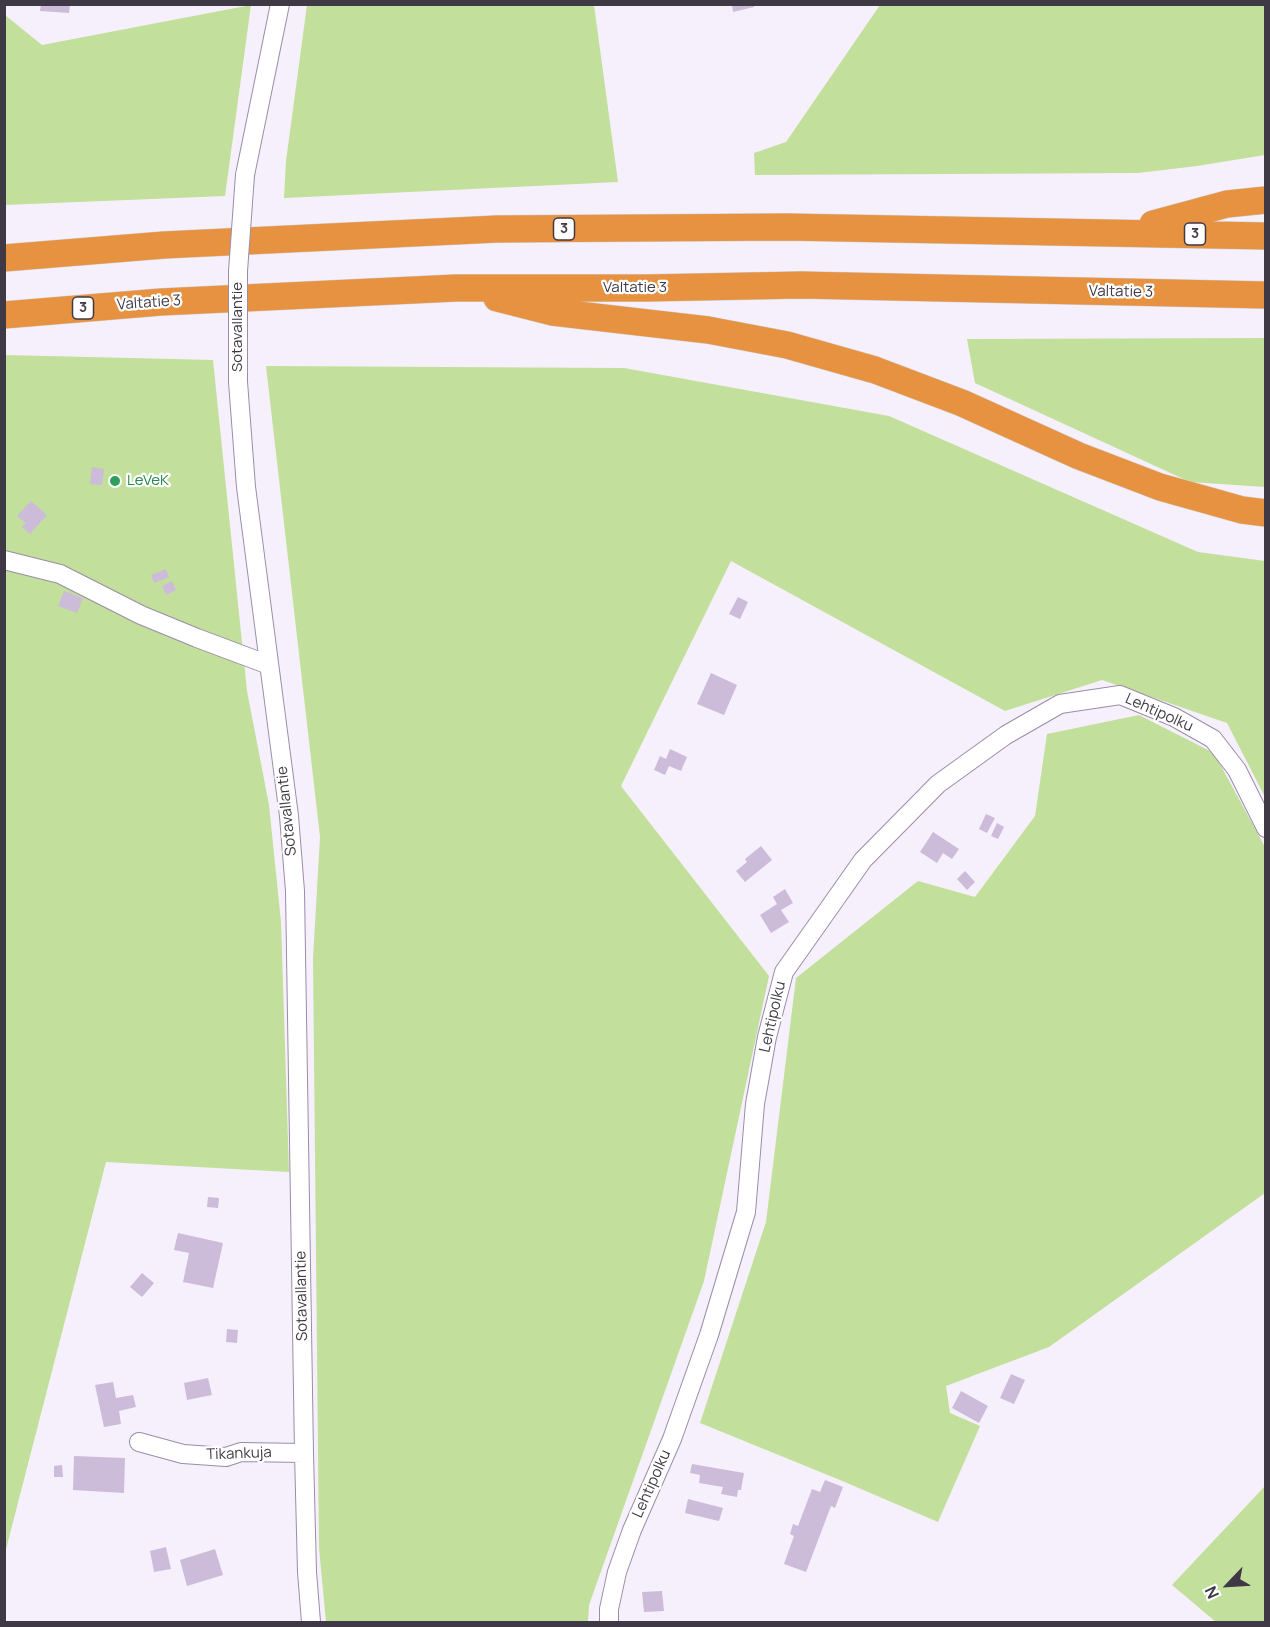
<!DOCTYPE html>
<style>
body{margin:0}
#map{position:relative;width:1270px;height:1627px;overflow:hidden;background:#f6f0fc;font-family:Manrope,sans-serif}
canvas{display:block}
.frame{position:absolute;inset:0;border:6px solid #3f3945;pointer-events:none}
.north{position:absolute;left:1198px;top:1555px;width:60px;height:60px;-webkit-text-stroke:4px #fff;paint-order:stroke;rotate:245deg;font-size:16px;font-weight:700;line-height:24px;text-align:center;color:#3f3945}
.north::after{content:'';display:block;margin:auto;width:21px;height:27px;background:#3f3945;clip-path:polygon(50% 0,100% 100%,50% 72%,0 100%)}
</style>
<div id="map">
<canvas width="1270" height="1627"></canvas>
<div class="frame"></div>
<div class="north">N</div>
</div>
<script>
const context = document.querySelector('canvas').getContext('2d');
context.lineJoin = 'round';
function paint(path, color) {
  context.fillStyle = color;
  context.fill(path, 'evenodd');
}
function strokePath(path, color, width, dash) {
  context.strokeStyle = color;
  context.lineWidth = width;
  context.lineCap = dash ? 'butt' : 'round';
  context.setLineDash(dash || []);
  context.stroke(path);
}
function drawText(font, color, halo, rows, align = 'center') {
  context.font = font + ' Manrope,sans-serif';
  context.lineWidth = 4.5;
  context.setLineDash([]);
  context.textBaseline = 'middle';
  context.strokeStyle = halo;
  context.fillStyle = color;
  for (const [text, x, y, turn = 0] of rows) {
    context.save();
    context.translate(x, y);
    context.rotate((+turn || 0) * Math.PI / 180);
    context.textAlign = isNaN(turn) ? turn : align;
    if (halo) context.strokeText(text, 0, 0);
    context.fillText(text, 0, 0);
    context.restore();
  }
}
paint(new Path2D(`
 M 251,5 L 225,196 L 5,205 L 5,15 L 42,45 Z
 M 307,5 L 594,5 L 618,182 L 284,198 L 286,161 Z
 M 880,5 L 1265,5 L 1265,155 L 1197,166 L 1138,173 L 755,175 L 754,153 L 786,142 Z
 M 1265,338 L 1265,487 L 1190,482 L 975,383 L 967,339 Z
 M 5,355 L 213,360 L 247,691 L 269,805 L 281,922 L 289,1172 L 106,1162 L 5,1553 Z
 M 266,366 L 624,368 L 889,416 L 1198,552 L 1265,561 L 1265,797 L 1227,723 L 1102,680 L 1005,711 L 731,561 L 621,786 L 769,976 L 704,1281 L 589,1605 L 588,1622 L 326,1622 L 319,1548 L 313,958 L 320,837 Z
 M 1139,715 L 1214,753 L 1265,847 L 1265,1193 L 1049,1347 L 946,1386 L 950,1413 L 980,1426 L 938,1522 L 840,1480 L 700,1423 L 766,1222 L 796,978 L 918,881 L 975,897 L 1035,816 L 1047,734 Z
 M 1265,1486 L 1265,1622 L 1216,1622 L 1172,1585 Z`), '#c2df9b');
paint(new Path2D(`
 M 41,4 L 70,4 L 69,13 L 40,11 Z
 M 732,4 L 754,4 L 754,7 L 733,12 Z
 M 92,467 L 104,469 L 102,485 L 90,484 Z
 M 31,501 L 47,515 L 30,534 L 22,527 L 26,523 L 17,516 Z
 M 166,569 L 169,577 L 154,583 L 151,575 Z
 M 172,581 L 176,590 L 166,595 L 162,586 Z
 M 64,591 L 83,598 L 77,613 L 58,606 Z
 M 738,597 L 748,602 L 740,619 L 729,614 Z
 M 711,673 L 737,685 L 724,715 L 697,704 Z
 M 670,749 L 687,757 L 681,771 L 669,766 L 665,775 L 654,770 L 660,756 L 666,759 Z
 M 986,814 L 995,818 L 987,833 L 979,829 Z
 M 997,823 L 1004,827 L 998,839 L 991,836 Z
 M 933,832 L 959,849 L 952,859 L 943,853 L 937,863 L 920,852 Z
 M 761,846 L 772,860 L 745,882 L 736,871 L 747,862 L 745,859 Z
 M 965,871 L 975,882 L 967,890 L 957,879 Z
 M 785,889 L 793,903 L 781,910 L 789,922 L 771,933 L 760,915 L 777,904 L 773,897 Z
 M 208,1197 L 219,1198 L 218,1208 L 207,1207 Z
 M 178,1233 L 223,1243 L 213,1288 L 183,1282 L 189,1253 L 174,1250 Z
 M 142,1273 L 154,1283 L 142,1297 L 130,1287 Z
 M 227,1329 L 238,1330 L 237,1343 L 226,1342 Z
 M 1011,1374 L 1025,1380 L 1014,1404 L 1000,1398 Z
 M 208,1378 L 212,1395 L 187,1400 L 184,1383 Z
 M 113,1382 L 116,1398 L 133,1395 L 136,1407 L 119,1411 L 121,1424 L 104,1427 L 95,1385 Z
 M 961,1391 L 988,1406 L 979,1423 L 952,1408 Z
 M 74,1456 L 125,1458 L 124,1493 L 73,1490 Z
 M 692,1464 L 744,1473 L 741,1490 L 738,1490 L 737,1497 L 721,1494 L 723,1487 L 699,1483 L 700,1475 L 690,1473 Z
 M 62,1465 L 63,1477 L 54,1477 L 54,1466 Z
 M 825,1480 L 843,1487 L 835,1508 L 831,1506 L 806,1572 L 784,1564 L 794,1536 L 790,1534 L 793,1524 L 798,1526 L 812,1489 L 820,1492 Z
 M 688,1499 L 723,1508 L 719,1521 L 685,1513 Z
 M 166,1547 L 171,1569 L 154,1572 L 150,1551 Z
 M 215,1549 L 223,1575 L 187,1586 L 180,1560 Z
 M 662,1591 L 664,1611 L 644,1612 L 642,1592 Z`), '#ccbbd9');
const minor = new Path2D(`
 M 245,175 L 280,4
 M 238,382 L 246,487 L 289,816 L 295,891 L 304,1453 L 307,1572 L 311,1622
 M 4,560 L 60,574 L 141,615 L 197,638 L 269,665
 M 139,1442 L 183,1454 L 226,1457 L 241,1452 L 304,1453
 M 609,1622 L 609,1609 L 617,1572 L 632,1530 L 672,1439 L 709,1335 L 746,1212 L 755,1104 L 767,1037 L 784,972 L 863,860 L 938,784 L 1006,735 L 1060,704 L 1120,695 L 1174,717 L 1213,739 L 1237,770 L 1266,828`);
const highway = new Path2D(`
 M 1153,224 L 1227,204 L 1266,200
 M 4,258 L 164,245 L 497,229 L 787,227 L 1266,236
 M 497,298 L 552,312 L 708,330 L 787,345 L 875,370 L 962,403 L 1079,456 L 1160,487 L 1242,510 L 1266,513
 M 4,315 L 161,302 L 456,288 L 647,288 L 801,285 L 1266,295`);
strokePath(minor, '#9b8ca8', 20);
strokePath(highway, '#d1cfd2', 28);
strokePath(minor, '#fff', 18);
strokePath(highway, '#e79240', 27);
const minorBridge = new Path2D(`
 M 238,382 L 238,271 L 245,175`);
strokePath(minorBridge, '#9b8ca8', 20, []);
strokePath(minorBridge, '#fff', 18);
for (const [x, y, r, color] of [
 [115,481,6,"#2e9e5b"]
]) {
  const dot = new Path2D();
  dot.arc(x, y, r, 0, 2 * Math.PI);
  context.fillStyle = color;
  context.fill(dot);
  strokePath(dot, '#fff', 2);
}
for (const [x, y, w] of [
 [564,229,21],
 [1195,234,21],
 [83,308,21]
]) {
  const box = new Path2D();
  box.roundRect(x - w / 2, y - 11, w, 22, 4.5);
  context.fillStyle = '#fff';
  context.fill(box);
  strokePath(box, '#3f3945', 1.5);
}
drawText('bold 14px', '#3f3945', null, [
 ["3",564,229],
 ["3",1195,234],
 ["3",83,308]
]);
drawText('15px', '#3f3945', '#fff', [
 ["Valtatie 3",635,288],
 ["Valtatie 3",1121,292,1],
 ["Valtatie 3",149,303,-4],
 ["Sotavallantie",238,327,-90],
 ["Lehtipolku",1159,713,24],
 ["Sotavallantie",287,811,-96],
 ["Lehtipolku",773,1017,-77],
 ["Sotavallantie",302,1296,-91],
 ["Tikankuja",239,1454,-2],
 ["Lehtipolku",652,1484,-66]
]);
drawText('15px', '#27864d', '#fff', [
 ["LeVeK",127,481]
], 'left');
</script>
